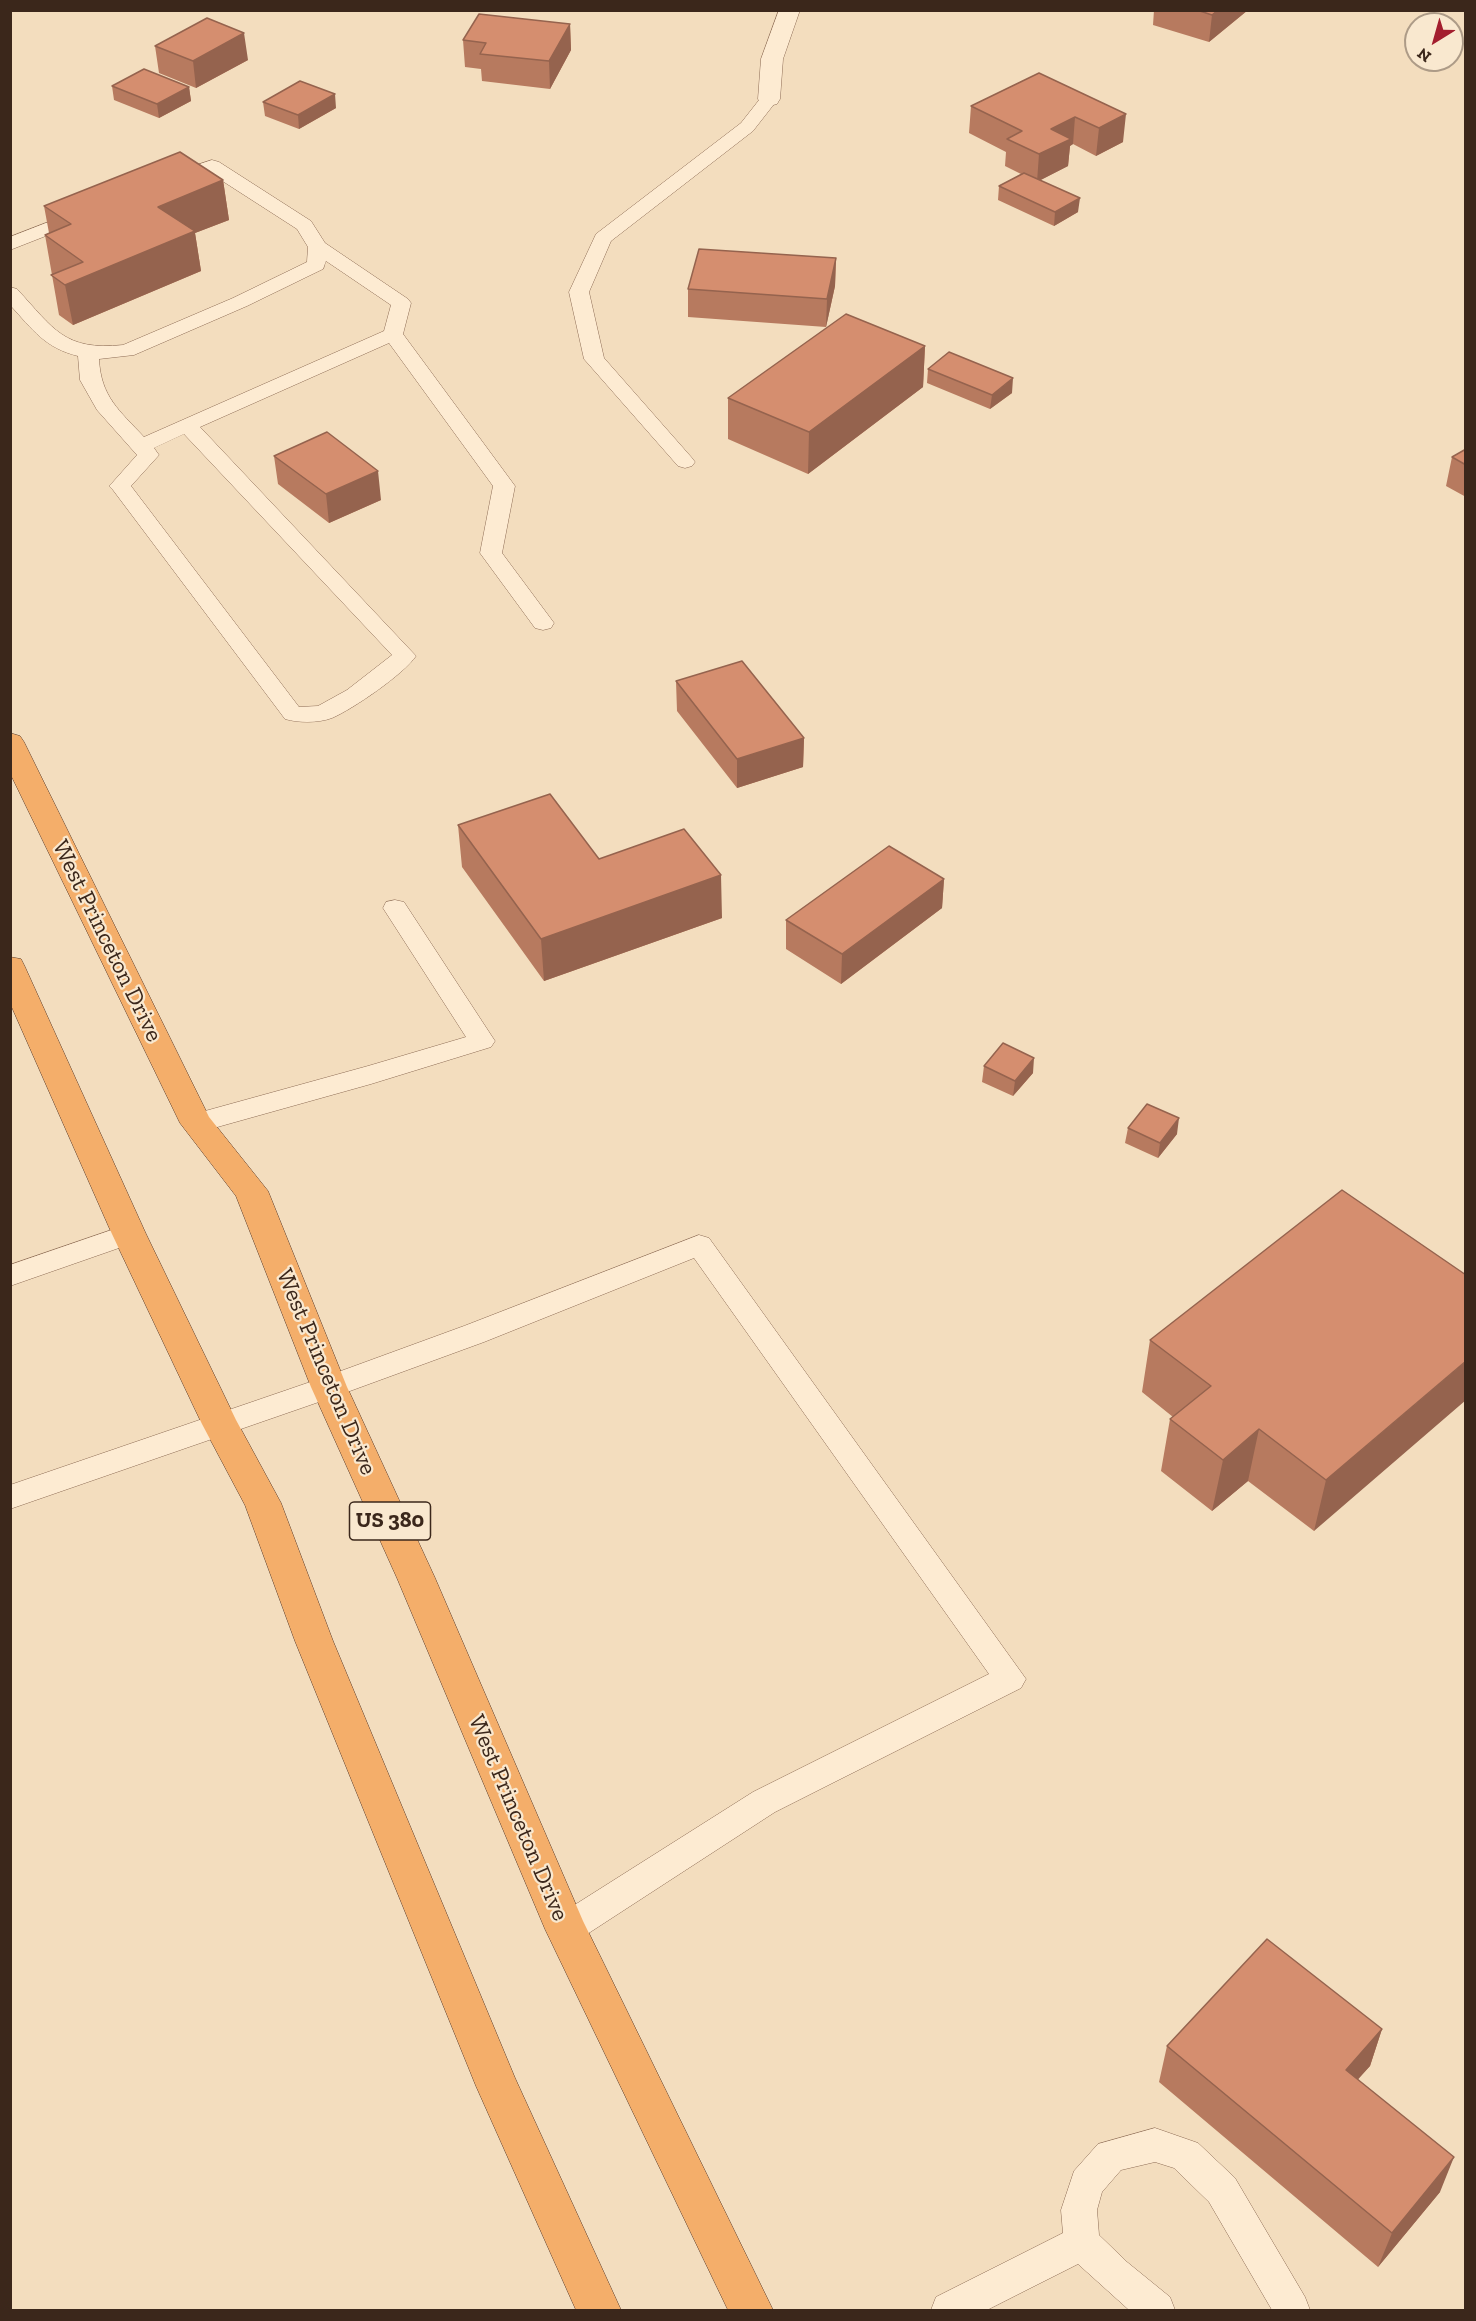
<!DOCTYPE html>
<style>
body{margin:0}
#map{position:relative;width:1476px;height:2321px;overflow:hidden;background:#f3ddbe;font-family:"Zilla Slab",serif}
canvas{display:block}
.frame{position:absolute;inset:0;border:12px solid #3b271b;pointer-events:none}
.north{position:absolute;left:1404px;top:12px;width:60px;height:60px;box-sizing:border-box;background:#f9e8cf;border:2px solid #ad9b87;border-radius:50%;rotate:217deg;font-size:16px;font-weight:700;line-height:24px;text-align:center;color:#3b271b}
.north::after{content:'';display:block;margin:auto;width:21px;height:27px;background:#a31e2e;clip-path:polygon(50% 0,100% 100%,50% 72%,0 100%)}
</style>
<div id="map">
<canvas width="1476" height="2321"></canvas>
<div class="frame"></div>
<div class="north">N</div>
</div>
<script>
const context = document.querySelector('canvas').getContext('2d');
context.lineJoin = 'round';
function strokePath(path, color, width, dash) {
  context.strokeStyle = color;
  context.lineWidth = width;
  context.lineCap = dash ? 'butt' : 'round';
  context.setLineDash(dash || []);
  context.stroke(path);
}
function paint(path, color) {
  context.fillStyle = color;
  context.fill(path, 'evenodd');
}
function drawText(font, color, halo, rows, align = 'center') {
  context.font = font + ' "Zilla Slab",serif';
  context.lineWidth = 4.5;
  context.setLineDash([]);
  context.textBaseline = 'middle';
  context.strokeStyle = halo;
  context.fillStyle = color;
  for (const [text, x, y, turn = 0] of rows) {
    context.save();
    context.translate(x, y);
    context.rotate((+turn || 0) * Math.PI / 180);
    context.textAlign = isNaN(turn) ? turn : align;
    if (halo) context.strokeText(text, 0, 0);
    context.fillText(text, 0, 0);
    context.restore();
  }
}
const service = new Path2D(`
 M 769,94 L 775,95 L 778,99 L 753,131 L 611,241 L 589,292 L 604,358 L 692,458 L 695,462 L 692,466 L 685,468 L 678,466 L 584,359 L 569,292 L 596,234 L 741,123 L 763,95 Z
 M 212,160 L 219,162 L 311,221 L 325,243 L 408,299 L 411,303 L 403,334 L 515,486 L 502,553 L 554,623 L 551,628 L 543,630 L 535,628 L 480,553 L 493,486 L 389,343 L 200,427 L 416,656 C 404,674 353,709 332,718 C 319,723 298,723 285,719 L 113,490 L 109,486 L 113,482 L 137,455 L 97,410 L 80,380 L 78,356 C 45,348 33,330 10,305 L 10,287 L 17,289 C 54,329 64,351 123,345 L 233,298 L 307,262 L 308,247 L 297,229 L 210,173 L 170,186 L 163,184 L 161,180 L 163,176 ZM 326,261 L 391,305 L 384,331 L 144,437 C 119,410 101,397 99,359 L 134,355 L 247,306 L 323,269 ZM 184,434 L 392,655 L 347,690 L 318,706 L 299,707 L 131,486 L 159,455 L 154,448 Z
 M 82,209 L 89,211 L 91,215 L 89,219 L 10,250 L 10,237 Z
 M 395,900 L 404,902 L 491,1035 L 495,1041 L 491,1047 L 371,1084 L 196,1133 L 187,1130 L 183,1123 L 187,1116 L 368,1066 L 466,1037 L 383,908 L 386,902 Z
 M 129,1224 L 139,1227 L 143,1234 L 139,1241 L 10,1286 L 10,1265 Z
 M 699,1235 L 709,1238 L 1026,1679 L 1021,1688 L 775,1812 L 578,1940 L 566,1944 L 554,1940 L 549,1929 L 554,1918 L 753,1792 L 989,1674 L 694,1258 L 484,1342 L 339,1395 L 10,1509 L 10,1485 L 319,1379 L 464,1326 Z
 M 1155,2128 L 1198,2143 L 1235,2178 L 1305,2297 L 1310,2310 L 1272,2310 L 1209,2202 L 1174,2168 L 1155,2162 L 1121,2170 L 1102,2192 L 1097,2210 L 1099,2235 L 1127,2262 L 1170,2297 L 1175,2310 L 1129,2310 L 1078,2264 L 987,2310 L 931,2310 L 936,2297 L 1063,2233 L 1061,2210 L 1074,2171 L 1098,2144 Z`);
const minor = new Path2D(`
 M 779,10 L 800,10 L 783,59 L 780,99 L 777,104 L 769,106 L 761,104 L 758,99 L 761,59 Z`);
const trunk = new Path2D(`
 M 10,733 L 20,736 L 24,742 L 209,1117 L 268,1191 L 347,1387 L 435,1578 L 583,1921 L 773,2310 L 728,2310 L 545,1929 L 397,1578 L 311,1387 L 236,1196 L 180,1123 L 10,773 Z
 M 10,957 L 21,959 L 25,967 L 146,1234 L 236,1420 L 281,1503 L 333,1641 L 515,2078 L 621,2310 L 576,2310 L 476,2086 L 295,1641 L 245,1505 L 202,1424 L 112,1234 L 10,1003 Z`);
strokePath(service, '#8d6c55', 1);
strokePath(minor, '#8d6c55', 1);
strokePath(trunk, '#5a3b2a', 1);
paint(service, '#fdebd2');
paint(minor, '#fdebd2');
paint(trunk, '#f4ae6a');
paint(new Path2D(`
 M 1154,10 L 1248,10 L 1209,42 L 1153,25 Z
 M 570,24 L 571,50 L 550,89 L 482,81 L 481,69 L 465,67 L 463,40 Z
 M 155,46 L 248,60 L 196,88 L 159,73 Z
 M 1039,73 L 1123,142 L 1096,156 L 1073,144 L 1070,146 L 1068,166 L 1040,180 L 1078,212 L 1054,226 L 998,200 L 999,186 L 1021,174 L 1005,166 L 1006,152 L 969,133 L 971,106 Z
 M 112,86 L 189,87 L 191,101 L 159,118 L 114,100 Z
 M 263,102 L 336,108 L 299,129 L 265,116 Z
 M 223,180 L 229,220 L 195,233 L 201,271 L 73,325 L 59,315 L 45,235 L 49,233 L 44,206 Z
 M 836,258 L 835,286 L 826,327 L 688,317 L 688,289 Z
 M 925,346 L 923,387 L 808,474 L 728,439 L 728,398 Z
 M 928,369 L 1012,393 L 990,409 L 927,383 Z
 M 1466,449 L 1466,497 L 1446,486 L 1452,457 Z
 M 274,456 L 381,500 L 329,523 L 278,484 Z
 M 676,681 L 804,738 L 803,767 L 737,788 L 677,711 Z
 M 458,825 L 599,859 L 722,918 L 544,981 L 462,867 Z
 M 944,879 L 942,908 L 841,984 L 786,949 L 786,920 Z
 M 984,1066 L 1033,1073 L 1013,1096 L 982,1082 Z
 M 1128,1128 L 1177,1134 L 1158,1158 L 1125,1143 Z
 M 1466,1275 L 1314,1531 L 1248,1481 L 1212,1511 L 1161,1471 L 1170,1419 L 1173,1417 L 1142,1392 L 1150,1340 Z
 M 1382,2029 L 1370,2066 L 1358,2079 L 1440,2192 L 1378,2267 L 1159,2082 L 1167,2046 Z`), '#b77a5f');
paint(new Path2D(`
 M 1218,10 L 1248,10 L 1209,42 L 1212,15 Z
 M 570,24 L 571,50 L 550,89 L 549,61 Z
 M 244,33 L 248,60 L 196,88 L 193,61 Z
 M 189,87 L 191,101 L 159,118 L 157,104 Z
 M 335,94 L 336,108 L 299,129 L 298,115 Z
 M 1126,114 L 1123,142 L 1096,156 L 1099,128 Z
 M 1075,117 L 1073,144 L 1070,146 L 1068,166 L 1037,182 L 1039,154 L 1051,129 Z
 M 223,180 L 229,220 L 195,233 L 201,271 L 73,325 L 65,285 L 158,207 Z
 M 1080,198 L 1078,212 L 1054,226 L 1055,212 Z
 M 836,258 L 835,286 L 826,327 L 827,299 Z
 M 925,346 L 923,387 L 808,474 L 809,432 Z
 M 1013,378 L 1012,393 L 990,409 L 992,395 Z
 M 378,471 L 381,500 L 329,523 L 326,494 Z
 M 804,738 L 803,767 L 737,788 L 737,759 Z
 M 721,875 L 722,918 L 544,981 L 541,939 Z
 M 944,879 L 942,908 L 841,984 L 842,954 Z
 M 1034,1058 L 1033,1073 L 1013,1096 L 1015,1081 Z
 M 1179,1118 L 1177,1134 L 1158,1158 L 1160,1143 Z
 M 1466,1361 L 1466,1400 L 1314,1531 L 1326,1480 Z
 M 1259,1429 L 1248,1481 L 1212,1511 L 1223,1460 Z
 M 1382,2029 L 1370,2066 L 1334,2106 L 1346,2070 Z
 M 1454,2157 L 1440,2192 L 1378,2267 L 1392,2233 Z`), '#95634e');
const building = new Path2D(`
 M 1197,10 L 1218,10 L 1212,15 Z
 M 479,14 L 570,24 L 549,61 L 480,54 L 486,43 L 463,40 Z
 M 207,18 L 244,33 L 193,61 L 155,46 Z
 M 144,69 L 189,87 L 157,104 L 112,86 Z
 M 1039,73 L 1126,114 L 1099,128 L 1075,117 L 1051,129 L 1071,139 L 1039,154 L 1007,139 L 1022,131 L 971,106 Z
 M 300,81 L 335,94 L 298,115 L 263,102 Z
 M 180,152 L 223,180 L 158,207 L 195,231 L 65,285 L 51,275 L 83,262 L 45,235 L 71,224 L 44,206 Z
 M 1024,173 L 1080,198 L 1055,212 L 999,186 Z
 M 699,249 L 836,258 L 827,299 L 688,289 Z
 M 846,314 L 925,346 L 809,432 L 728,398 Z
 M 949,352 L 1013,378 L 992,395 L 928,369 Z
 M 327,432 L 378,471 L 326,494 L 274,456 Z
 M 1466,449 L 1466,465 L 1452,457 Z
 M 742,661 L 804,738 L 737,759 L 676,681 Z
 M 550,794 L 599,859 L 684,829 L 721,875 L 541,939 L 458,825 Z
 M 889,846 L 944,879 L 842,954 L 786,920 Z
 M 1003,1043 L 1034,1058 L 1015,1081 L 984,1066 Z
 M 1147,1104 L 1179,1118 L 1160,1143 L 1128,1128 Z
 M 1342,1190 L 1466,1275 L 1466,1361 L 1326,1480 L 1259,1429 L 1223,1460 L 1170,1419 L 1211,1386 L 1150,1340 Z
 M 1267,1939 L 1382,2029 L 1346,2070 L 1454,2157 L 1392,2233 L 1167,2046 Z`);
paint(building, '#d58e6f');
strokePath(building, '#95634e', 1.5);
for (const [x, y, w] of [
 [390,1521,81]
]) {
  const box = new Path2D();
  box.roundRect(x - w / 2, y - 19, w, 38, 4.5);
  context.fillStyle = '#f9e8cf';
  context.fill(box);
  strokePath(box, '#3b271b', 1.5);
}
drawText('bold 22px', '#3b271b', null, [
 ["US 380",390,1521]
]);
drawText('24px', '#3b271b', '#f9e8cf', [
 ["West Princeton Drive",107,941,64],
 ["West Princeton Drive",326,1372,67],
 ["West Princeton Drive",518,1818,67]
]);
</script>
